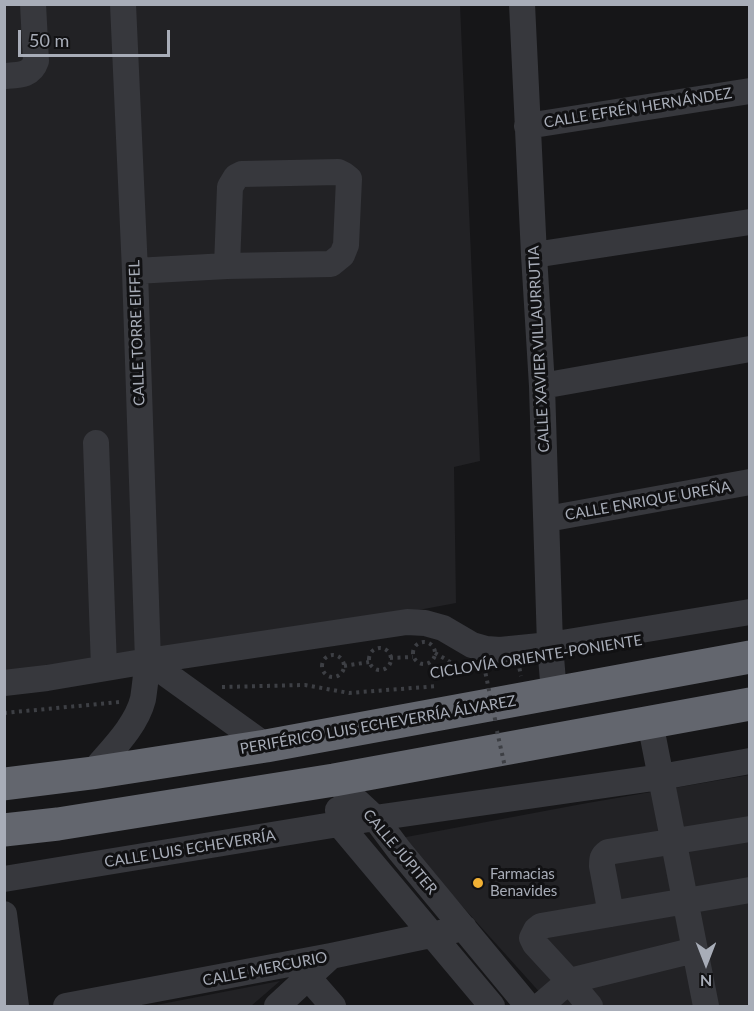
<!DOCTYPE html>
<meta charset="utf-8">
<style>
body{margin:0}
#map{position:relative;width:754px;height:1011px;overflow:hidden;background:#161618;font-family:Lato,sans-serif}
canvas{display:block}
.frame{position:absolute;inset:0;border:6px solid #a8adb8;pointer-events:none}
.north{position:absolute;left:676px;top:933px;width:60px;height:60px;-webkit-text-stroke:4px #111113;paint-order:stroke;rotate:180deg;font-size:16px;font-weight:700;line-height:24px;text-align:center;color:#a8adb8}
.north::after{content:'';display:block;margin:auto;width:21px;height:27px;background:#a8adb8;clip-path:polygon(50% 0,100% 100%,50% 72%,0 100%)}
.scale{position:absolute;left:18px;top:30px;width:152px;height:27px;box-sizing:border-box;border:3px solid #a8adb8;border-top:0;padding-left:8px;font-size:18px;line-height:21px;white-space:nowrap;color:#a8adb8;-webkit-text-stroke:4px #111113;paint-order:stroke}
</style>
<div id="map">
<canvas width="754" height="1011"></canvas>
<div class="frame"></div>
<div class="north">N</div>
<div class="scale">50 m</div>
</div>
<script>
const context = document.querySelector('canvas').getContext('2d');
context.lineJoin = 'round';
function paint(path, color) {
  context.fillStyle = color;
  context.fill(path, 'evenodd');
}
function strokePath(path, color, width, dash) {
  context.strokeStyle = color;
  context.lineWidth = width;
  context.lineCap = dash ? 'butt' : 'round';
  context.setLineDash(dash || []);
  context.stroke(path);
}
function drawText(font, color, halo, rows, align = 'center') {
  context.font = font + ' Lato,sans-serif';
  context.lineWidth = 6;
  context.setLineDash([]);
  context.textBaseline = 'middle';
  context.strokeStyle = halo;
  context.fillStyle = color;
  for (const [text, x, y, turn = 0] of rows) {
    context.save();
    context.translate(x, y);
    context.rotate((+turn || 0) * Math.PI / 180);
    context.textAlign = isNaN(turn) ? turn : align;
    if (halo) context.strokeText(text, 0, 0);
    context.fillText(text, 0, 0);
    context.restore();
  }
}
paint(new Path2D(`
 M 5,5 L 460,5 L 480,461 L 454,467 L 456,603 L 135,663 L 5,682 Z
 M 749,775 L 749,1006 L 552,1006 L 401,838 L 582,804 Z
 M 280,981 L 251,1006 L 151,1006 Z`), '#222225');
strokePath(new Path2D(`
 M413 653a11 11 0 1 1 22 0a11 11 0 1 1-22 0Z
 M369 659a11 11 0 1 1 22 0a11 11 0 1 1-22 0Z
 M 435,653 L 457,666 L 461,666
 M322 666a11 11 0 1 1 22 0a11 11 0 1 1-22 0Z
 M 390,658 L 413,657
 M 344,666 L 369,662
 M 222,687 L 305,685 L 349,693 L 438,686
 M 4,713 L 120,702`), '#3d3f44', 4, [3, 4.5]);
strokePath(new Path2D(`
 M 522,4 L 534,255 L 542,386 L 550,645 L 554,693
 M 4,76 C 19,75 31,76 36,61 L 33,4
 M 527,126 L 750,91
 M 534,255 L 750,222
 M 135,271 L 227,266 L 331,264 L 342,255 L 346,245 L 349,179 L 344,175 L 338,172 L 242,174 L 236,177 L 230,187 L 227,266
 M 542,386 L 750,349
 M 96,443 L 104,668
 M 547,519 L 750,482
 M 148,661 L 266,746
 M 4,683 L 47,678 L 148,661 L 407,622 L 425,623 L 443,628 L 472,645 L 486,649 L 500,650 L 550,645 L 750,612
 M 650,722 L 706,1006
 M 92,773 C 110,751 136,727 143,699 C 145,686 146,673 148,661 L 135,271 L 123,4
 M 334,780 L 375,818 L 399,850 L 528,1006
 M 338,810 L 340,825 L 492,1006
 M 4,879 L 375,818 L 661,777 L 750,761
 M 4,914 L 16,1006
 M 611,914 L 602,866 C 602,859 602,856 608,852 L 750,829
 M 298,966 L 333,1006
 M 66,1006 L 331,956 L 464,928
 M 277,1006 L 331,956
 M 540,1006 L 569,981 L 695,950
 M 590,1006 L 569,981 L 535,944 L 532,938 L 536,930 L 541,926 L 750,890`), '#37383d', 26);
strokePath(new Path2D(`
 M 4,784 L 92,773 L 266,746 L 750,657
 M 4,830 L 58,824 L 334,780 L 750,704`), '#63666e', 33);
strokePath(new Path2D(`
 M 518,661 L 521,676
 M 484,666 L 496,724
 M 497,731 L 505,767`), '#3d3f44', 4, [3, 4.5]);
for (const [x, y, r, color] of [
 [478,883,6,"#f2b134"]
]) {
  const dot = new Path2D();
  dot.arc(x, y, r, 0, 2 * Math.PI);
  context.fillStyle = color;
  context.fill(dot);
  strokePath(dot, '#111113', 2);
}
drawText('15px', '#a8adb8', '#111113', [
 ["CALLE EFRÉN HERNÁNDEZ",638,108,-9],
 ["CALLE TORRE EIFFEL",137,333,-92],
 ["CALLE XAVIER VILLAURRUTIA",539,349,-93],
 ["CALLE ENRIQUE UREÑA",648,501,-10],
 ["CICLOVÍA ORIENTE-PONIENTE",536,657,-9],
 ["PERIFÉRICO LUIS ECHEVERRÍA ÁLVAREZ",378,725,-10],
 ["CALLE LUIS ECHEVERRÍA",190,849,-9],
 ["CALLE JÚPITER",400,852,50],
 ["CALLE MERCURIO",265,969,-11]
]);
drawText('15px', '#a8adb8', '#111113', [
 ["Farmacias",490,874],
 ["Benavides",490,891]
], 'left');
</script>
